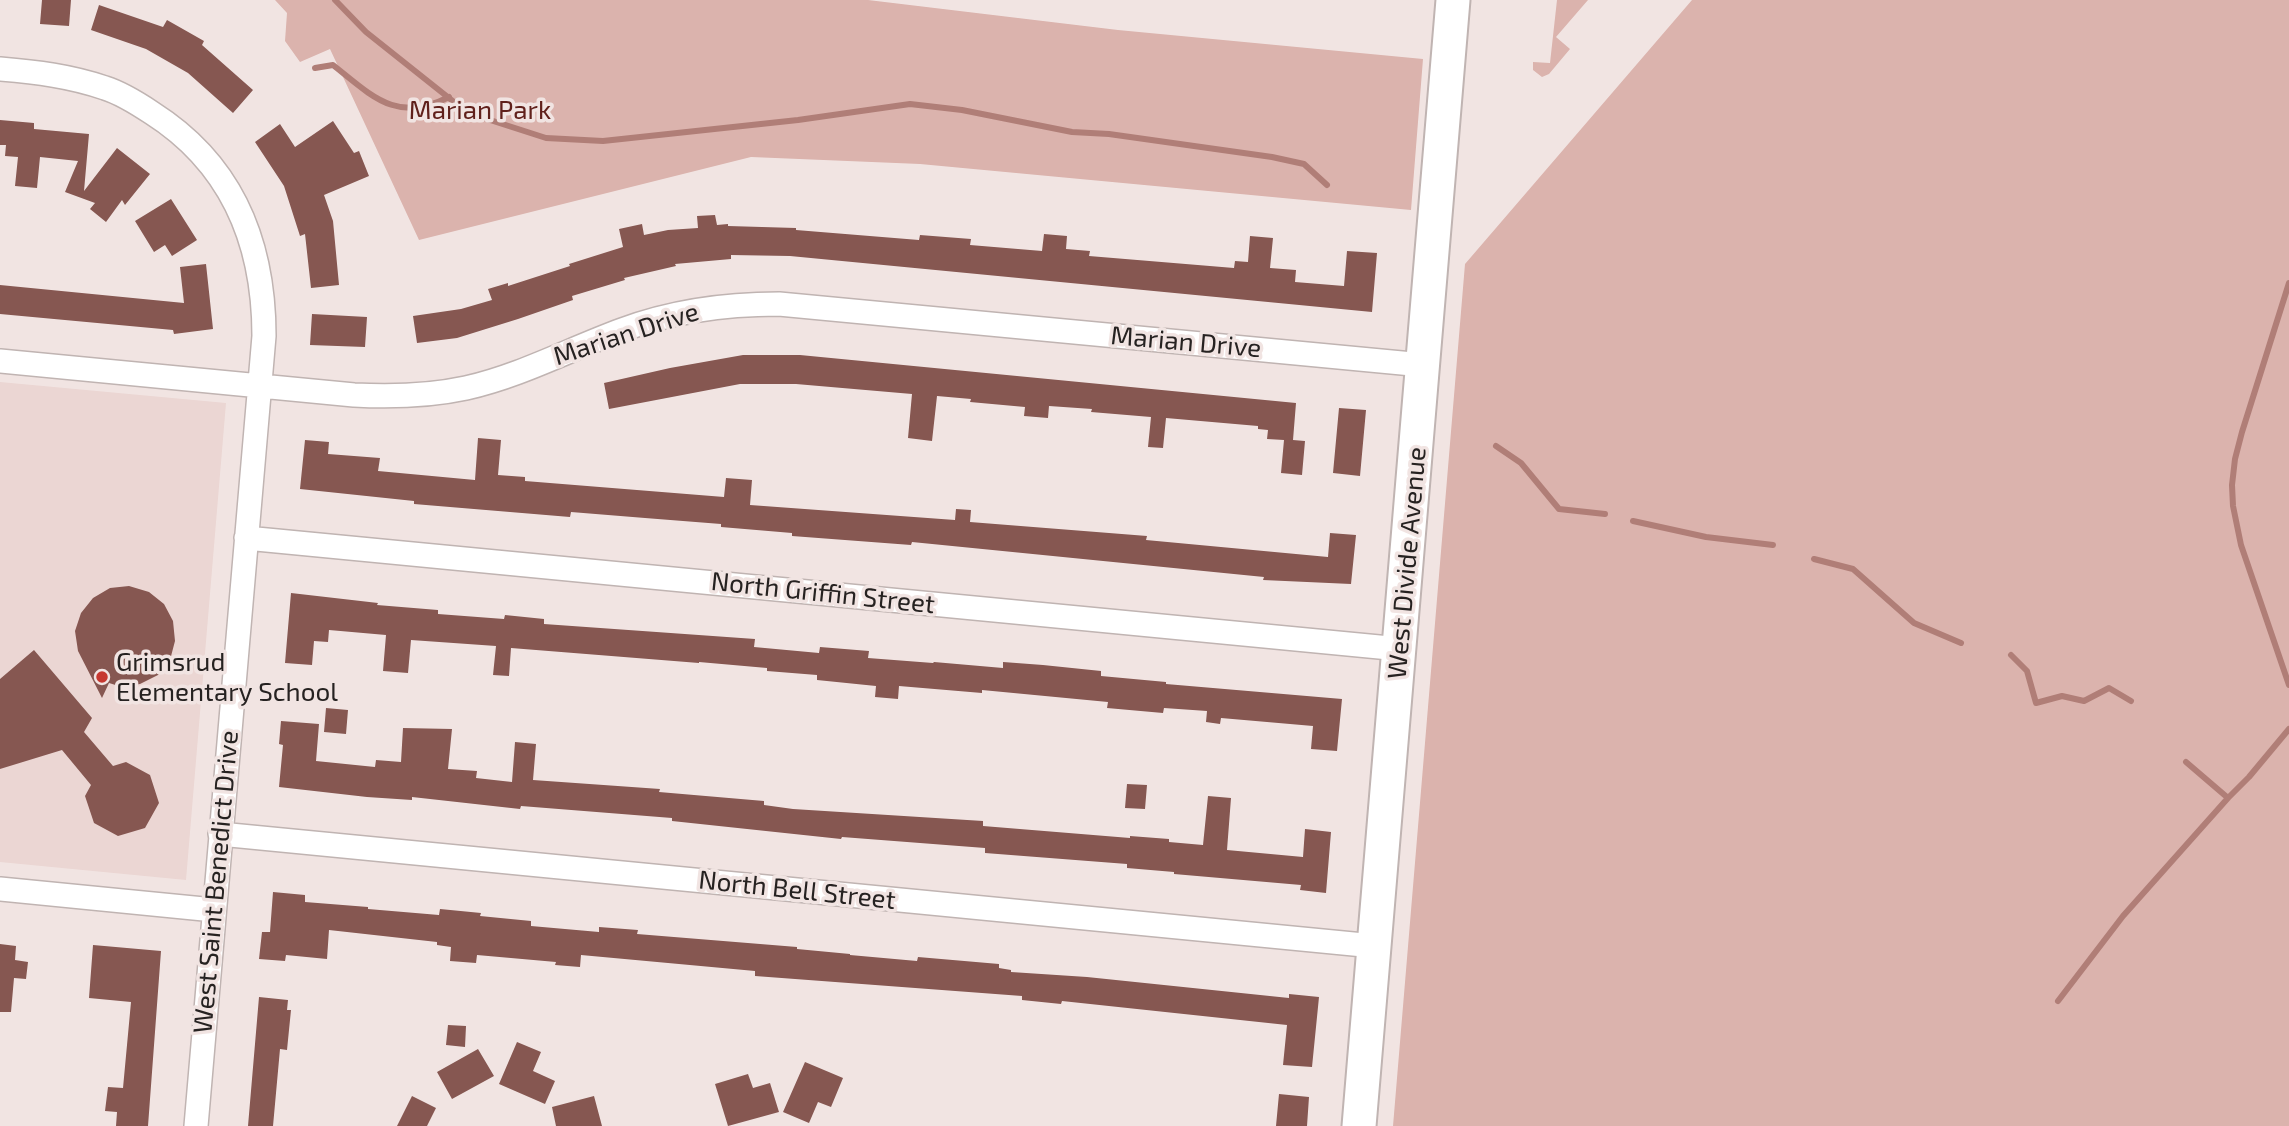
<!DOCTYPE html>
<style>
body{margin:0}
canvas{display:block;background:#f1e4e2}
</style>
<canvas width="2289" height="1126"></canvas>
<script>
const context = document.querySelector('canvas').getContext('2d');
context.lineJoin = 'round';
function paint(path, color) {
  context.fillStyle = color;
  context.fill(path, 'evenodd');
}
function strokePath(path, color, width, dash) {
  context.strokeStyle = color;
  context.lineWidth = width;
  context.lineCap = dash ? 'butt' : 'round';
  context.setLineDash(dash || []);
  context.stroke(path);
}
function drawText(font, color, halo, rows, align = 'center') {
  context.font = font + ' "Exo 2",sans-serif';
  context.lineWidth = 7;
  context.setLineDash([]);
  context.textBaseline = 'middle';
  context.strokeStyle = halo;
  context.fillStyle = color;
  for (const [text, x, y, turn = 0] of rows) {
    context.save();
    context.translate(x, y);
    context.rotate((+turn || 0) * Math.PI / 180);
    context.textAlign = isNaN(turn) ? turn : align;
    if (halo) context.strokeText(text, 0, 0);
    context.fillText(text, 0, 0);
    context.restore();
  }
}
paint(new Path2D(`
 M 0,382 L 226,403 L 186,880 L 0,862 Z`), '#ebd6d3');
paint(new Path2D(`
 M 275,0 L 868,0 L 1118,30 L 1423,59 L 1411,210 L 920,164 L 751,157 L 419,240 L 330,49 L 300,62 L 285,41 L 287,13 Z
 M 1557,0 L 1588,0 L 1556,37 L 1570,49 L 1549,74 L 1542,77 L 1533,70 L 1533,62 L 1550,63 Z
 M 1692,0 L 2289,0 L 2289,1126 L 1393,1126 L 1465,264 Z`), '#dbb3ad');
strokePath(new Path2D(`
 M 335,0 L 366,32 L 459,106 L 487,119 L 546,138 L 603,141 L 798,120 L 910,104 L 962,110 L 1072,132 L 1109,134 L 1272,157 L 1304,164 L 1327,185
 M 315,68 L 333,65 C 372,96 397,124 449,97
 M 2289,283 L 2242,432 L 2235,459 L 2232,485 L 2233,506 L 2241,545 L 2289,685
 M 1496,446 L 1521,463 L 1559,509 L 1605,514
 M 1633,521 L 1706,537 L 1773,545
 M 1814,559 L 1853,569 L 1914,623 L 1961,643
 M 2011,655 L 2027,671 L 2036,703 L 2062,696 L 2084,701 L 2109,688 L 2131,701
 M 2186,762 L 2228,798
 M 2058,1001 L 2123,916 L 2228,798 L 2249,777 L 2289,729`), '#b07e77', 6);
paint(new Path2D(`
 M 42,0 L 71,0 L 69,26 L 40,24 Z
 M 99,5 L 163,27 L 167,20 L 204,41 L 202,45 L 253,90 L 233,113 L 188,73 L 146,49 L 91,30 Z
 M 0,120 L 34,123 L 34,129 L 89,134 L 84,191 L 117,148 L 150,174 L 125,205 L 122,200 L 106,222 L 90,209 L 95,203 L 65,192 L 78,161 L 40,157 L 37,188 L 15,186 L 18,157 L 5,156 L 6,145 L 0,145 Z
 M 333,121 L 354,153 L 359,151 L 369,176 L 324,195 L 333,221 L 339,285 L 311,288 L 305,234 L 300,236 L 284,186 L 255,142 L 280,124 L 295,147 Z
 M 171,199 L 197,240 L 172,256 L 165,245 L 154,252 L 135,221 Z
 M 715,215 L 717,225 L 728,224 L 728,226 L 796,228 L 796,230 L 919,240 L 920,235 L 971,239 L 970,245 L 1042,251 L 1044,234 L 1067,236 L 1066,249 L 1090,251 L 1089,256 L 1234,268 L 1235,261 L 1248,262 L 1250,236 L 1273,238 L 1270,268 L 1296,270 L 1295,282 L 1344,286 L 1347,251 L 1377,253 L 1372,312 L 790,256 L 731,255 L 731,259 L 675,264 L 676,266 L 624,278 L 625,280 L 572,296 L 573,300 L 518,319 L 457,338 L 417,343 L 413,316 L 461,309 L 492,300 L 488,289 L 508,283 L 508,286 L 570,266 L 569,264 L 623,247 L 619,229 L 642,224 L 644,235 L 668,230 L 698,228 L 697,216 Z
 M 206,264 L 213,329 L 174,334 L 173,330 L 0,314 L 0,285 L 184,303 L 180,267 Z
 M 312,314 L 367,317 L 365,347 L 310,345 Z
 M 743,355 L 800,355 L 1296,403 L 1293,440 L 1305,441 L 1302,475 L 1281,473 L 1284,440 L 1267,439 L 1268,430 L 1258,429 L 1258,426 L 1166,418 L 1163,448 L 1148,447 L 1151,417 L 1091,412 L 1092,409 L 1049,406 L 1048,418 L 1024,416 L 1025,407 L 970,402 L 971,399 L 937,396 L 932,441 L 908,438 L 912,394 L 796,384 L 740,384 L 609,409 L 604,383 L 670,368 Z
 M 1339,408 L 1366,410 L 1360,476 L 1333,473 Z
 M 478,438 L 501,440 L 498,475 L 525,477 L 525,481 L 724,497 L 726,478 L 752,480 L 750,505 L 955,520 L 956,509 L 971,510 L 970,522 L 1147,536 L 1146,540 L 1328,557 L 1330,533 L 1356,535 L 1351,584 L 1263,580 L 1264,577 L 912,542 L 911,545 L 792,536 L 792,533 L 721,527 L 721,524 L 645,518 L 571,512 L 570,517 L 414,504 L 414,501 L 300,489 L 305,440 L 329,442 L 328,454 L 380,458 L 378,471 L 475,480 Z
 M 129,586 L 149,592 L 164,604 L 173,621 L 175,641 L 170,660 L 158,675 L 140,684 L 122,687 L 109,683 L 102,698 L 78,651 L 75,631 L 81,613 L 93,598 L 110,588 Z
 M 291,593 L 378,603 L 377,605 L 438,610 L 438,614 L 504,619 L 505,615 L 544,619 L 544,624 L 755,639 L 754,647 L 819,653 L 820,647 L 869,651 L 868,658 L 933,663 L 934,662 L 1003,668 L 1003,662 L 1043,665 L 1101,671 L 1101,676 L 1166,682 L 1166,684 L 1342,699 L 1337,751 L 1311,749 L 1313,726 L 1221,718 L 1220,724 L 1206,722 L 1207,711 L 1164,708 L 1163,713 L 1107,708 L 1108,702 L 982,690 L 982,693 L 899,686 L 898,699 L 875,697 L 876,686 L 817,680 L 817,675 L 767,671 L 767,668 L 699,662 L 699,663 L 511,648 L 509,676 L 493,675 L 496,646 L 411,640 L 408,673 L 383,671 L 386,635 L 329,630 L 328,642 L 314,641 L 312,665 L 285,663 Z
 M 34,650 L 92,718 L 84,732 L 113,766 L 126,762 L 150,775 L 159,803 L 145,828 L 118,836 L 94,823 L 85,796 L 91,785 L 62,750 L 0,769 L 0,679 Z
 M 326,708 L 348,710 L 346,734 L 324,732 Z
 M 281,721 L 319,724 L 316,761 L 375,767 L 376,760 L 401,762 L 403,728 L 452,729 L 448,769 L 477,771 L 476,778 L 512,782 L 515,742 L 536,744 L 533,780 L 660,789 L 659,792 L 764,801 L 764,805 L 793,809 L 983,821 L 983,826 L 1130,838 L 1130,836 L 1169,839 L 1169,842 L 1203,845 L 1208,796 L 1231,798 L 1227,850 L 1303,857 L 1305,829 L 1331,832 L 1326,893 L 1300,890 L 1301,885 L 1174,874 L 1174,872 L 1127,868 L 1127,864 L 985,853 L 985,848 L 842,837 L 841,839 L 672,821 L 672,818 L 521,806 L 520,809 L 412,797 L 412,800 L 367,797 L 279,787 L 283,745 L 279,744 Z
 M 1127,784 L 1147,785 L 1145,809 L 1125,808 Z
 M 273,892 L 305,895 L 305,902 L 368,907 L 368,909 L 439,915 L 440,909 L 481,913 L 480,916 L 531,921 L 531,926 L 599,932 L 599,927 L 638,930 L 637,934 L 797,947 L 797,949 L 850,954 L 850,955 L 917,961 L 918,957 L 999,964 L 999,968 L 1011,970 L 1011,972 L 1087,977 L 1289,998 L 1289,994 L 1319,997 L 1312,1067 L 1283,1065 L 1287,1025 L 1062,1001 L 1061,1004 L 1022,1000 L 1022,996 L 755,976 L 755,971 L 581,955 L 580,967 L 555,965 L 556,962 L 477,955 L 476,963 L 450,961 L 451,947 L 437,945 L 437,942 L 329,930 L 327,959 L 286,955 L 285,961 L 259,959 L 262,932 L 270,932 Z
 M 0,944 L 16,946 L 15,960 L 28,962 L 26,979 L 14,978 L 11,1012 L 0,1012 Z
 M 93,945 L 161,951 L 148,1126 L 116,1126 L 117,1112 L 105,1111 L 108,1087 L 123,1088 L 131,1002 L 89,998 Z
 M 259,997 L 288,1000 L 287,1010 L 291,1010 L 287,1050 L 280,1049 L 273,1126 L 248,1126 Z
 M 448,1025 L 466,1026 L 465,1047 L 446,1045 Z
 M 517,1042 L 541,1052 L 533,1071 L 555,1081 L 545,1104 L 499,1084 Z
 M 478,1049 L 494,1076 L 452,1099 L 437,1072 Z
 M 805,1062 L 843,1078 L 831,1107 L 818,1102 L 809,1123 L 783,1112 Z
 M 748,1074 L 753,1088 L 770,1083 L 779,1112 L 728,1126 L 715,1084 Z
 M 1279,1094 L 1309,1097 L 1307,1126 L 1276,1126 Z
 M 412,1096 L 436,1108 L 427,1126 L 397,1126 Z
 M 594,1096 L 602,1126 L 556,1126 L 552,1107 Z`), '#865751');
const street = new Path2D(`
 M 0,69 C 36,72 70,76 105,88 C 121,93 137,103 152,113 C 232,164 264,243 264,336 L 196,1126
 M 0,361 L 354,395 C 392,397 429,396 466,388 C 520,376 570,349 622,330 C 673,311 724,304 779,304 L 1423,365
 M 246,538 L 1400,649
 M 220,834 L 1374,946
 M 0,889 L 214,910`);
const secondary = new Path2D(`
 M 1359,1126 L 1453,0`);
strokePath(street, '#c0b4b2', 26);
strokePath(secondary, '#c0b4b2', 37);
strokePath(street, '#fff', 23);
strokePath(secondary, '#fff', 33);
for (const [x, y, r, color] of [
 [102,677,7,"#c63830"]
]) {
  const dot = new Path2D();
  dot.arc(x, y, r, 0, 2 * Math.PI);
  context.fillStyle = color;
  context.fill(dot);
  strokePath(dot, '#f1e4e2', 2.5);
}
drawText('26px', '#60201b', '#f1e4e2', [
 ["Marian Park",480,110]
]);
drawText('26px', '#262221', '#f1e4e2', [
 ["Marian Drive",626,334,-18],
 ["Marian Drive",1186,342,5],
 ["West Divide Avenue",1407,563,-85],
 ["North Griffin Street",823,593,6],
 ["West Saint Benedict Drive",216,882,-85],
 ["North Bell Street",797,890,6]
]);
drawText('26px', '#262221', '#f1e4e2', [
 ["Grimsrud",116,662],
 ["Elementary School",116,692]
], 'left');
</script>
